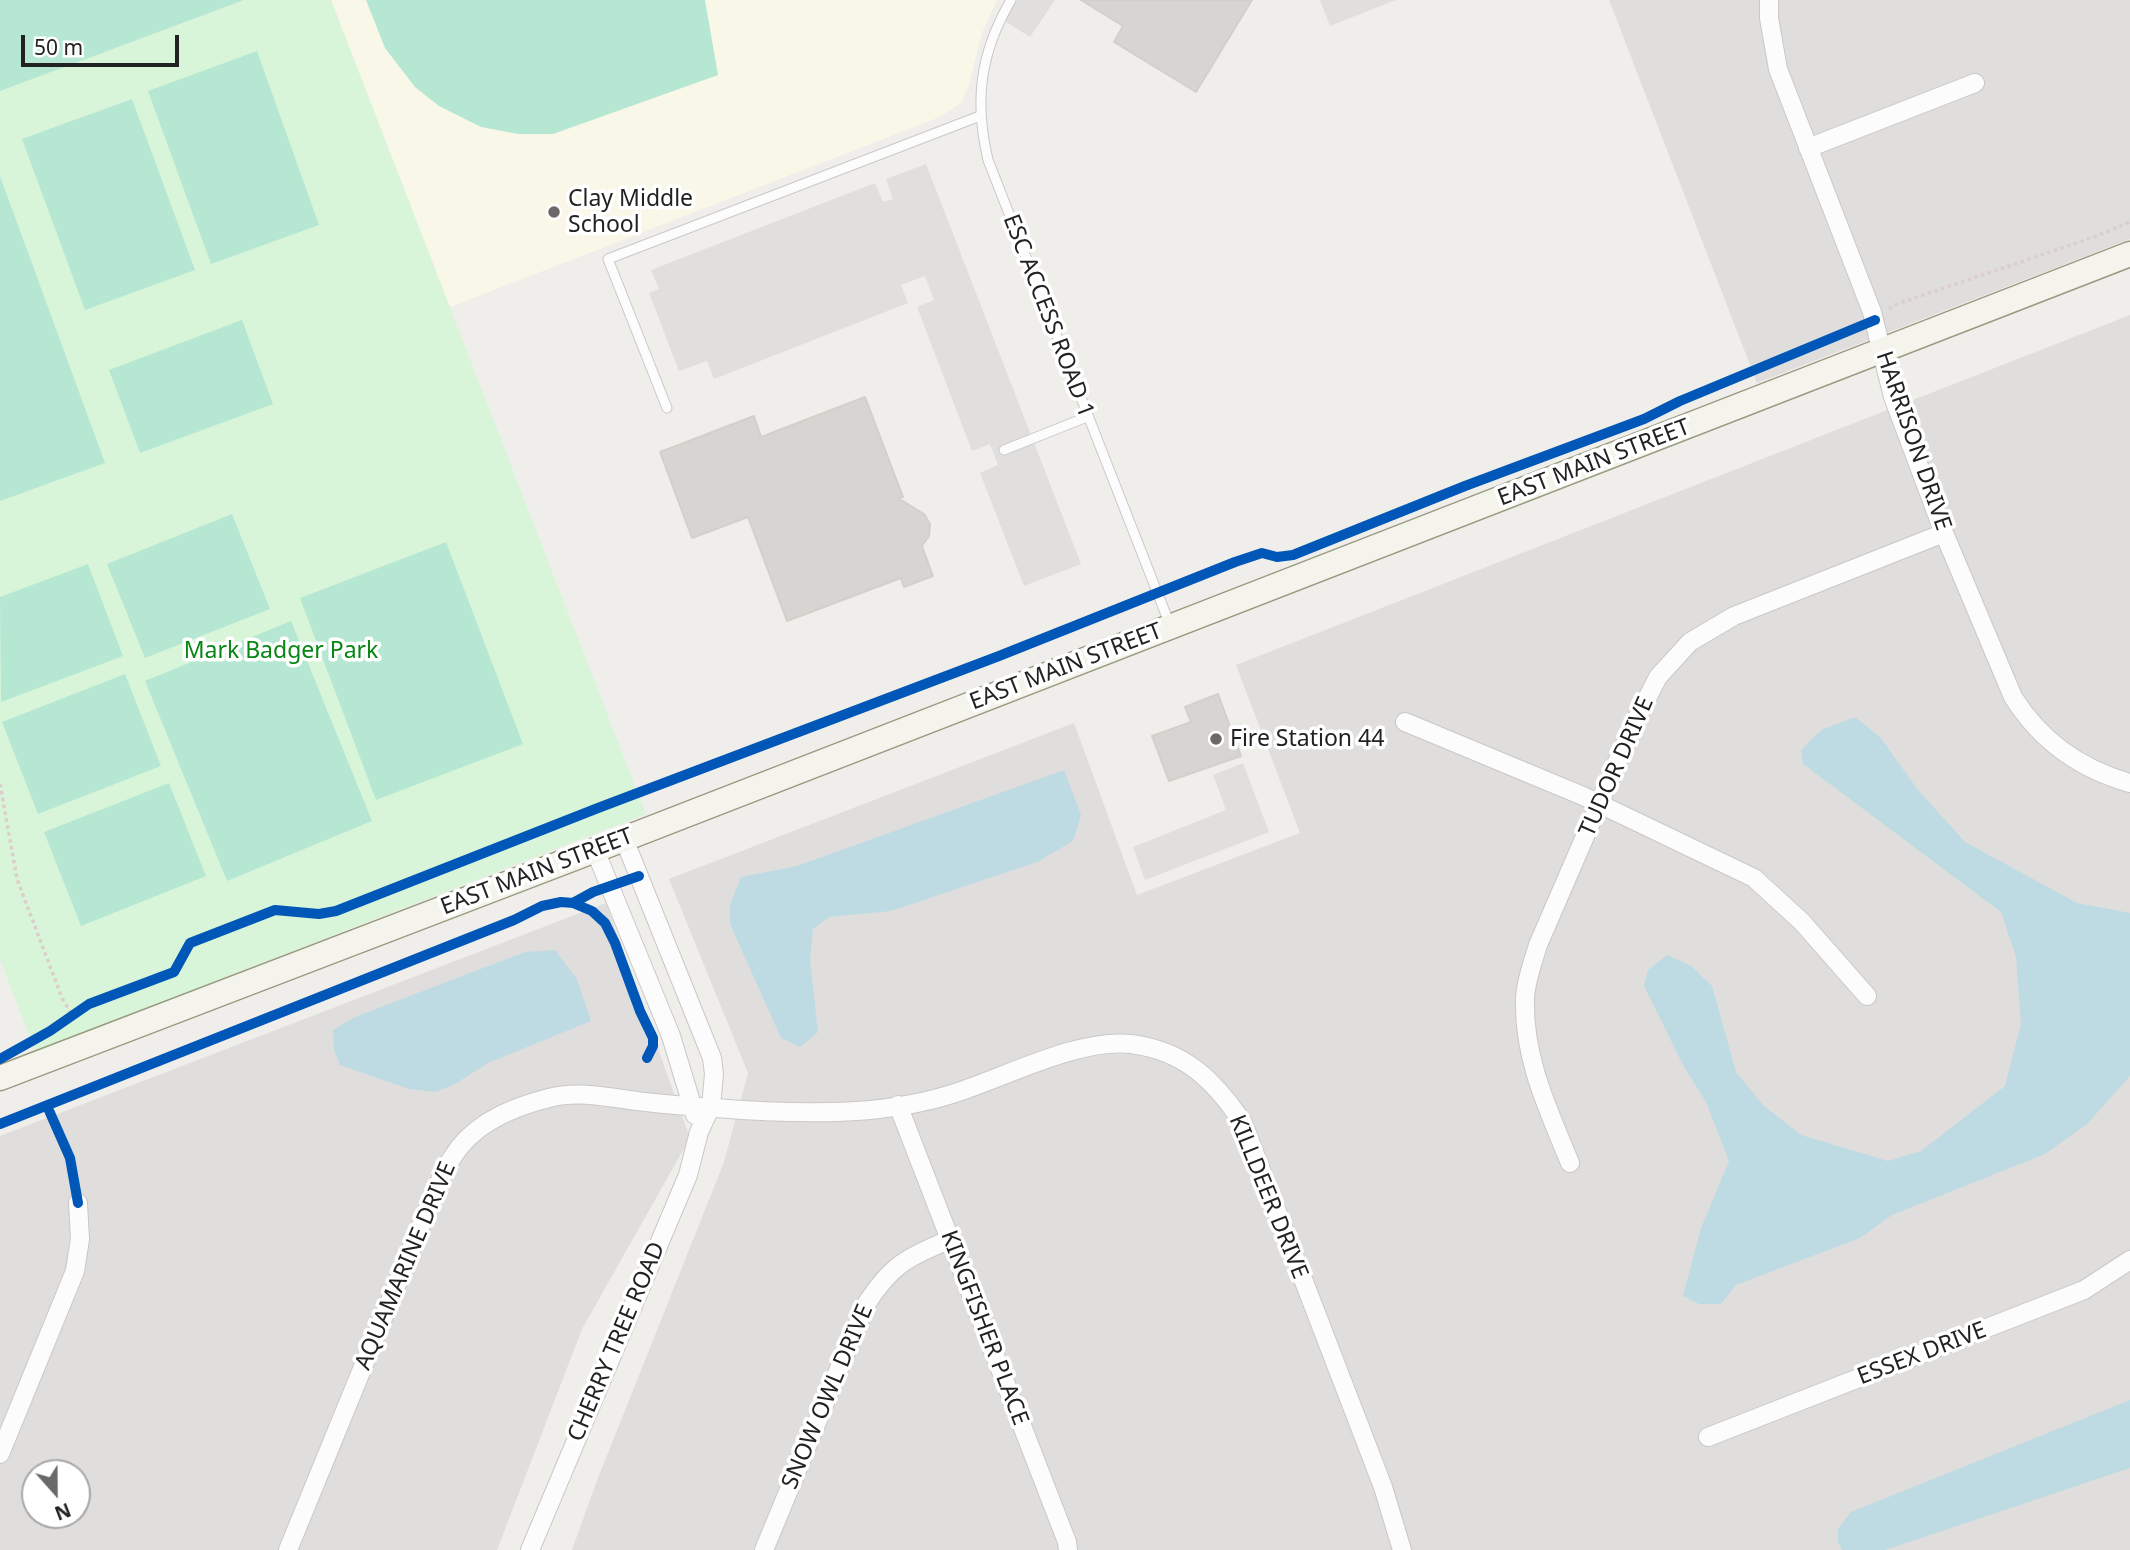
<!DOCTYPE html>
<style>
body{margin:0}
#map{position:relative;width:2130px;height:1550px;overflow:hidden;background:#f0eeeb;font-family:"Noto Sans",sans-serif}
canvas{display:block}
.north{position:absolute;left:21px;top:1459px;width:70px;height:70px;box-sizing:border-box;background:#fff;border:2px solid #a7a7a7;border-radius:50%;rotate:159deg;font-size:19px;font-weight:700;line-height:28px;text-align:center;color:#222}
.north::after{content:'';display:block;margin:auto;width:24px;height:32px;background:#6a6968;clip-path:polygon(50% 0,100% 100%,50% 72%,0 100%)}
.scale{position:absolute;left:21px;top:35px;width:158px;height:32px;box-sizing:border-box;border:4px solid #222;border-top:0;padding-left:9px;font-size:21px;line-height:24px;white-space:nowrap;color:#222;-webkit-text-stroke:5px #fff;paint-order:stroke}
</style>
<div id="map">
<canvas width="2130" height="1550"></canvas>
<div class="north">N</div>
<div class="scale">50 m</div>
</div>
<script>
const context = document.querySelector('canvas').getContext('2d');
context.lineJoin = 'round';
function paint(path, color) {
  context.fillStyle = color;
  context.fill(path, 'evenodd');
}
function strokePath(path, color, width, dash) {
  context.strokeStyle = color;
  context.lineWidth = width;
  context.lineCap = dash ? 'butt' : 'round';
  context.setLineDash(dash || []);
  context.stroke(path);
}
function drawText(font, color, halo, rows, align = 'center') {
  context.font = font + ' "Noto Sans",sans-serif';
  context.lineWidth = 7;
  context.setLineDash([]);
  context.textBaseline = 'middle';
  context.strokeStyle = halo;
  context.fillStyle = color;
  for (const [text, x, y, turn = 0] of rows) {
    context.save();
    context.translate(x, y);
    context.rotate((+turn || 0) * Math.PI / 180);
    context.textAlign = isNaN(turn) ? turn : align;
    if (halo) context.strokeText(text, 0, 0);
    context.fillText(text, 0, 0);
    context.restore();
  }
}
paint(new Path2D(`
 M 1609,0 L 2130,0 L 2130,239 L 1757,383 Z
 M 2130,315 L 2130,1550 L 572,1550 L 596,1483 L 724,1162 L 748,1073 L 669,879 L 1074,723 L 1137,895 L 1300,833 L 1236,665 Z
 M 606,903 L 690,1138 L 582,1329 L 497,1550 L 0,1550 L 0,1136 ZM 35,1473 L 77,1473 L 77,1515 L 35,1515 Z`), '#dfdedc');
paint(new Path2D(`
 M 331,0 L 997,0 L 982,33 L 969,85 L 961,103 L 940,117 L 450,307 Z`), '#f8f7e8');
paint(new Path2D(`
 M 0,0 L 331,0 L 646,814 L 35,1051 L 0,960 Z`), '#d9f5d9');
paint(new Path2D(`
 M 0,0 L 244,0 L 0,91 Z
 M 366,0 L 705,0 L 718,75 L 553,134 L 518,134 L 481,127 L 439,106 L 415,87 L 385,48 Z
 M 257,51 L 319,225 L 211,264 L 148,91 Z
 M 132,99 L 195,270 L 85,310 L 22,139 Z
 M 0,176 L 105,463 L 0,501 Z
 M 242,320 L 273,404 L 140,453 L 109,370 Z
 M 232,514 L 270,609 L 145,658 L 107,564 Z
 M 446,542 L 523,744 L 376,800 L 300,598 Z
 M 88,564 L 123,656 L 1,702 L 0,597 Z
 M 291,621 L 372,821 L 227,881 L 145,681 Z
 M 125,674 L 161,766 L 38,814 L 2,722 Z
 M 169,783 L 206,876 L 81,926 L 44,832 Z`), '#b5e7d3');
paint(new Path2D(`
 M 1016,0 L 1055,0 L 1030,37 L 1003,20 Z
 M 1320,0 L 1396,0 L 1330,26 Z
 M 926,164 L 1081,564 L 1024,586 L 980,473 L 998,465 L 990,444 L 972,451 L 917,307 L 934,300 L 925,276 L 901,285 L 908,303 L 714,379 L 707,361 L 679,371 L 649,293 L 659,289 L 651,270 L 875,183 L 883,202 L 893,199 L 886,179 Z
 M 1243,763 L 1269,832 L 1145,880 L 1133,847 L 1226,810 L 1213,775 Z`), '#e0dfde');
paint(new Path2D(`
 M 1855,717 L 1880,737 L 1918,790 L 1965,842 L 2077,903 L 2130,913 L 2130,1076 L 2087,1124 L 2045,1154 L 1892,1215 L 1860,1238 L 1736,1285 L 1721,1304 L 1699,1304 L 1683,1296 L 1701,1228 L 1729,1161 L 1706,1102 L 1683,1065 L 1644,986 L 1648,970 L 1667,955 L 1690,965 L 1712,986 L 1736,1072 L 1763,1105 L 1801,1135 L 1888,1161 L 1921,1151 L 2005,1086 L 2021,1024 L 2016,957 L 2001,912 L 1803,764 L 1801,750 L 1821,730 Z
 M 1064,770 L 1081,815 L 1073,841 L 1037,862 L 891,911 L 829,917 L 813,929 L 810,960 L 818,1032 L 800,1047 L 781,1038 L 730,924 L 730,905 L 741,877 L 797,866 Z
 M 555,950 L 577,979 L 591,1021 L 488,1063 L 455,1084 L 436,1092 L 409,1089 L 340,1065 L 334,1050 L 333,1030 L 355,1017 L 525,952 Z
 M 2130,1400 L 2130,1468 L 1885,1550 L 1842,1550 L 1838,1542 L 1838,1529 L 1851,1512 Z`), '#bedbe3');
const building = new Path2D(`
 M 1081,0 L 1252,0 L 1196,92 L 1114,42 L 1123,26 Z
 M 865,397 L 903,497 L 898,498 L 924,514 L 930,524 L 929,536 L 922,546 L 933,576 L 904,587 L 901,578 L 787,621 L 748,517 L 692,538 L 660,452 L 754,416 L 761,437 Z
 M 1218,694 L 1241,756 L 1169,781 L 1152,736 L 1191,722 L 1185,707 Z`);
paint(building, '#d7d4d1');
strokePath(building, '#d3d0cc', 2);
const service = new Path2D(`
 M 1011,0 C 980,53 974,101 988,160 L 1170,625
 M 667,408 L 608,259 L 980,116
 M 1004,450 L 1087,417`);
const minor = new Path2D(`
 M 1769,0 L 1769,18 L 1778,69 L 1872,312 L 1893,397 L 1944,533 L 2013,697 C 2040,740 2080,769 2130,783
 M 1808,148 L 1975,83
 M 1405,722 L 1583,796 L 1754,878 L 1802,922 L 1867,996
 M 595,850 L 671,1036 L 695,1115
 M 898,1105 L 1067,1542 L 1068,1550
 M 1570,1163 C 1548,1109 1523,1058 1525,998 C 1526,980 1533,962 1538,945 L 1631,730 L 1658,677 L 1690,642 L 1734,616 L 1944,533
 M 1708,1437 L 2084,1290 L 2130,1260
 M 0,1454 L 75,1271 L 80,1239 L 78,1203
 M 288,1550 L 435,1191 C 440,1180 445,1168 452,1158 C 472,1124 512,1107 549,1098 C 583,1089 619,1100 654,1103 C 724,1109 800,1116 870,1110 C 899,1107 932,1101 958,1092 C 1007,1076 1080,1038 1131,1044 C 1185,1051 1214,1080 1243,1123 L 1383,1487 L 1402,1550
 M 530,1550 L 688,1175 L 699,1132 L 711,1106 L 714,1074 L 712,1058 L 624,839
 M 764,1550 L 865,1306 C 890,1266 907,1257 949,1240`);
const secondary = new Path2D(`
 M 0,1078 L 624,839 L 2130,254`);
strokePath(service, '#c9c8c7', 11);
strokePath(minor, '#c9c8c7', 20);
strokePath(secondary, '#999b81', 27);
strokePath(new Path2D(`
 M 1889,309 L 1897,304 L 2097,236 L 2130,222
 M 0,784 L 17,879 L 62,998 L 72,1015`), '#dccecc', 3.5, [3.5, 3.5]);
strokePath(service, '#fdfcfc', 9);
strokePath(minor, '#fdfcfc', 18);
strokePath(secondary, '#f4f4ed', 24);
strokePath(new Path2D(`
 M 573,903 L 592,911 L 605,923 L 615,943 L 640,1011 L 653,1038 L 653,1046 L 647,1058
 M 0,1059 L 50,1031 L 89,1004 L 174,972 L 190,943 L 275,910 L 319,914 L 336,911 L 598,808 L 999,656 L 1235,562 L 1262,553 L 1277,557 L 1293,555 L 1465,486 L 1644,419 L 1680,401 L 1875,320
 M 47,1106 L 70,1158 L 78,1203
 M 0,1124 L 514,920 L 542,906 L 561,902 L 573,903 L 593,892 L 639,876`), '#0057b8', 10);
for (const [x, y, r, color] of [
 [554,212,7,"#6a6968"],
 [1216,739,7,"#6a6968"]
]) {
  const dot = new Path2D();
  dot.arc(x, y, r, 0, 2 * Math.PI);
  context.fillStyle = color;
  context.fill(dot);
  strokePath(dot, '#fff', 2.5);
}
drawText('23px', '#222', '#fff', [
 ["Clay Middle",568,199],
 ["School",568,225],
 ["Fire Station 44",1230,739]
], 'left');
drawText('23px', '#222', '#fff', [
 ["ESC ACCESS ROAD 1",1048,316,69],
 ["HARRISON DRIVE",1913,441,71],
 ["EAST MAIN STREET",1594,463,-21],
 ["EAST MAIN STREET",1066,667,-21],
 ["TUDOR DRIVE",1617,767,-66],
 ["EAST MAIN STREET",537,872,-21],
 ["KILLDEER DRIVE",1268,1197,68],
 ["AQUAMARINE DRIVE",406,1266,-67],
 ["KINGFISHER PLACE",984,1328,69],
 ["CHERRY TREE ROAD",617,1342,-67],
 ["ESSEX DRIVE",1922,1354,-21],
 ["SNOW OWL DRIVE",828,1397,-67]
]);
drawText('23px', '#098715', '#fff', [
 ["Mark Badger Park",281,651]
]);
</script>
